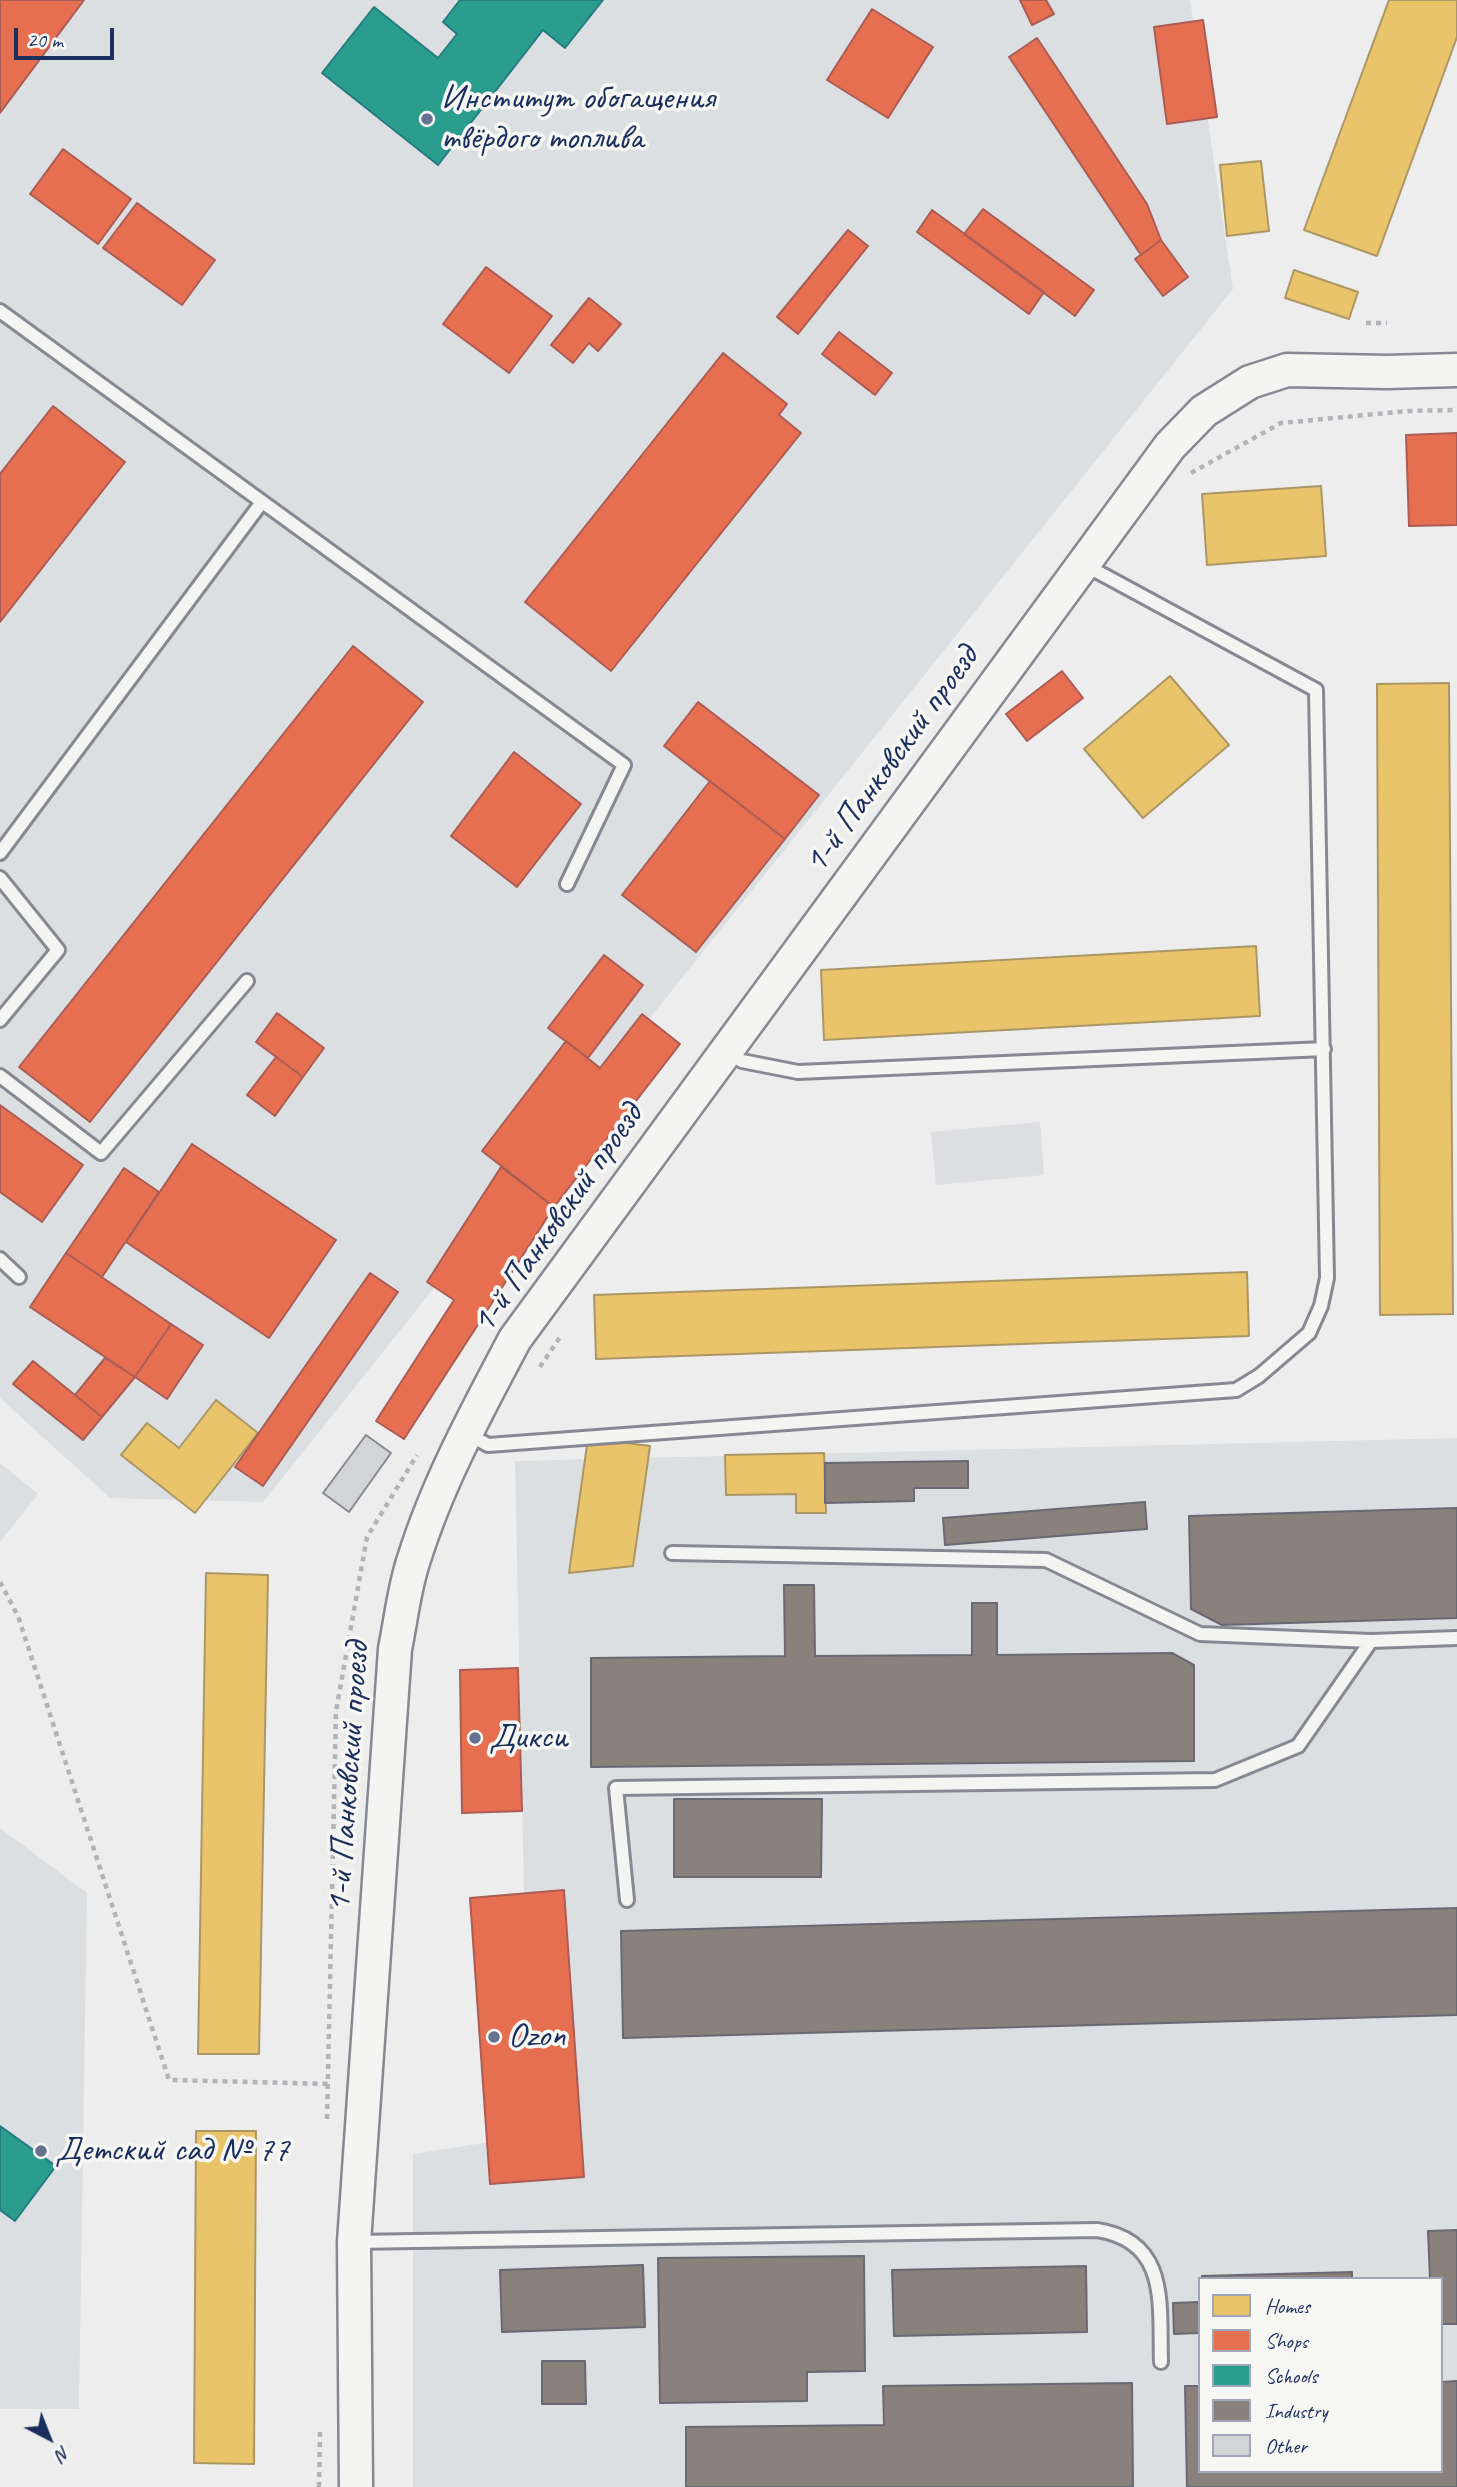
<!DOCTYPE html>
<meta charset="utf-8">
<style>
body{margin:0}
#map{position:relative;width:1457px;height:2487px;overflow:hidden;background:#ededed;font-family:Caveat,sans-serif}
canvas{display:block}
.legend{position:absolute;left:1198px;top:2277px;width:245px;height:196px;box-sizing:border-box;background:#f6f6f2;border:2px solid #9ea6b7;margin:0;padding:9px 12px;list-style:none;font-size:21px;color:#1b2f5e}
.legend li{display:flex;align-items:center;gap:14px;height:35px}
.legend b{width:35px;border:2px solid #9ea6b7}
.north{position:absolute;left:14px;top:2403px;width:70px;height:70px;-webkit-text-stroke:5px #f6f6f2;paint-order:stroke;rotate:138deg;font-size:19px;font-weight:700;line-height:28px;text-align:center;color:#1b2f5e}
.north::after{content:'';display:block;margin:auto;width:24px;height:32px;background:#1b2f5e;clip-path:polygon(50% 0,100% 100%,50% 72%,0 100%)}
.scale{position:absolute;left:14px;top:28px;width:100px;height:32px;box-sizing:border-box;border:4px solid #1b2f5e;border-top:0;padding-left:9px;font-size:21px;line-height:24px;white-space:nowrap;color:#1b2f5e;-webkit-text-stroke:5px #f6f6f2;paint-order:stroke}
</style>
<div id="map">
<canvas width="1457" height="2487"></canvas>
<ul class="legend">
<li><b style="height:19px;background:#e9c46a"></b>Homes</li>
<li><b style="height:19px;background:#e76f51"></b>Shops</li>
<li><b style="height:19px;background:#2a9d8f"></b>Schools</li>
<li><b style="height:19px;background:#8a817c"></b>Industry</li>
<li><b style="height:19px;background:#d3d4d6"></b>Other</li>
</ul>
<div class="north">N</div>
<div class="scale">20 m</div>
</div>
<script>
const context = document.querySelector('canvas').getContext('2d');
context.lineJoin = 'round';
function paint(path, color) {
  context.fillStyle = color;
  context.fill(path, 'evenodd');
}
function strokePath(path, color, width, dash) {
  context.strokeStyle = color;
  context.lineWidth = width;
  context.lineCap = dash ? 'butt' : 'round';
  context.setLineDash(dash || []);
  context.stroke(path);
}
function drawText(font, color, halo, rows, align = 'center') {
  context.font = font + ' Caveat,sans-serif';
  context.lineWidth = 7;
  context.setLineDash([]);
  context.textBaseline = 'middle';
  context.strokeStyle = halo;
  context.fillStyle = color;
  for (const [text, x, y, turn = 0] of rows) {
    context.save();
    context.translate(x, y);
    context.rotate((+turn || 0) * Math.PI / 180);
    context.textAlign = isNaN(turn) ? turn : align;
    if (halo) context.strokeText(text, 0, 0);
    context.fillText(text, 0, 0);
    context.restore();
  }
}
paint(new Path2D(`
 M 0,0 L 1190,0 L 1233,289 L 263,1502 L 110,1498 L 0,1398 Z
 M 1457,1438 L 1457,2487 L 413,2487 L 413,2154 L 529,2136 L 515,1461 ZM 1200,2279 L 1441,2279 L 1441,2471 L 1200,2471 Z
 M 0,1463 L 38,1494 L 0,1542 Z
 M 0,1828 L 87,1893 L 79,2409 L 0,2409 Z`), '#dcdfe1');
paint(new Path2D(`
 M 1040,1122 L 1044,1175 L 936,1185 L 931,1132 Z`), '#dcdee1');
const homes = new Path2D(`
 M 1389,0 L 1457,0 L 1457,37 L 1377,256 L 1304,230 Z
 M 1261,161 L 1269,231 L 1227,236 L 1220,165 Z
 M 1294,270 L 1358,292 L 1349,319 L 1285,298 Z
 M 1321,486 L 1326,556 L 1207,565 L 1202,494 Z
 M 1170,676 L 1229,745 L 1143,818 L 1084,749 Z
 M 1449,683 L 1453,1314 L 1380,1315 L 1377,684 Z
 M 1256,946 L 1260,1016 L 824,1040 L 821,970 Z
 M 1247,1272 L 1249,1336 L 596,1359 L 594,1295 Z
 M 216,1400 L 258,1433 L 195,1513 L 121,1455 L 147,1423 L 179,1448 Z
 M 588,1438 L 650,1446 L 633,1566 L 569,1573 Z
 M 824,1453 L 826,1513 L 796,1513 L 796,1494 L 726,1495 L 725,1455 Z
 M 206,1573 L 268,1575 L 259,2054 L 198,2054 Z
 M 196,2131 L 256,2131 L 254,2464 L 194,2463 Z`);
paint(homes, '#e9c46a');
strokePath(homes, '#ab9766', 2);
const shops = new Path2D(`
 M 1,0 L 84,0 L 0,113 L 0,1 Z
 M 1020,0 L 1046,0 L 1054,14 L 1032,25 Z
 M 872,9 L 933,47 L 888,118 L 827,80 Z
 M 1203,20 L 1217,117 L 1167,124 L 1154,27 Z
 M 1037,38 L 1147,204 L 1161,240 L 1141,255 L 1009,57 Z
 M 63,149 L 131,199 L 98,244 L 30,194 Z
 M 137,203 L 215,260 L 182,305 L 103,248 Z
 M 983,209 L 1094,290 L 1075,316 L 964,234 Z
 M 932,210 L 1044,292 L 1029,314 L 917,232 Z
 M 848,230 L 868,246 L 798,334 L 777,317 Z
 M 1161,240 L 1188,277 L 1163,296 L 1135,259 Z
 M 486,267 L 552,316 L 509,373 L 443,324 Z
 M 589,298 L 621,324 L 598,351 L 589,343 L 573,363 L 551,345 Z
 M 839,332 L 892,373 L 875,395 L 822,354 Z
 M 723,353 L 787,404 L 779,415 L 801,433 L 611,671 L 525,602 Z
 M 53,406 L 125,462 L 0,622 L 0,474 Z
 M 1457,433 L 1457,525 L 1409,526 L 1406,435 Z
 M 353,646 L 423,702 L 90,1122 L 19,1067 Z
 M 1062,671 L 1083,698 L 1027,741 L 1006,714 Z
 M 698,702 L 819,795 L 785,839 L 664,746 Z
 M 514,752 L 581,804 L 517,887 L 451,836 Z
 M 710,781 L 785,839 L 696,952 L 622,895 Z
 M 604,955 L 643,985 L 588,1058 L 548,1028 Z
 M 277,1013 L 324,1048 L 303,1077 L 256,1042 Z
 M 642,1014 L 680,1044 L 554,1207 L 482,1151 L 566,1041 L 600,1068 Z
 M 276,1057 L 303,1077 L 275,1116 L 247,1095 Z
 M 0,1105 L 83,1165 L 42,1222 L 0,1192 Z
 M 192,1144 L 336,1240 L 269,1338 L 126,1242 Z
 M 501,1167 L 554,1207 L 404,1439 L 376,1421 L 454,1300 L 427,1282 Z
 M 124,1168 L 159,1192 L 102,1277 L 66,1253 Z
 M 66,1253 L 171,1324 L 135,1377 L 30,1307 Z
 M 370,1273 L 398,1292 L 263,1486 L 235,1467 Z
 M 171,1324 L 203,1345 L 167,1399 L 135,1377 Z
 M 105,1358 L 135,1377 L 102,1417 L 75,1395 Z
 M 33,1361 L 102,1417 L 83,1440 L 13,1384 Z
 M 518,1668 L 522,1811 L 462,1813 L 460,1670 Z
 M 564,1890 L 584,2177 L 490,2184 L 470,1898 Z`);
paint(shops, '#e76f51');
strokePath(shops, '#aa5c55', 2);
const schools = new Path2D(`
 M 460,0 L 603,0 L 565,48 L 543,30 L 438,165 L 322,73 L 374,7 L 438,58 L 457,34 L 443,22 Z
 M 0,2126 L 56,2166 L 15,2221 L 0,2210 Z`);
paint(schools, '#2a9d8f');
strokePath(schools, '#267c80', 2);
const industry = new Path2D(`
 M 968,1461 L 968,1488 L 914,1488 L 914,1501 L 825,1503 L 825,1463 Z
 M 1145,1502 L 1147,1529 L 945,1545 L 943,1518 Z
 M 1457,1508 L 1457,1618 L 1222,1625 L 1191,1609 L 1189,1516 Z
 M 784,1585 L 814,1585 L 815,1656 L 972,1655 L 972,1603 L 997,1603 L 997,1655 L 1172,1653 L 1194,1665 L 1194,1761 L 591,1767 L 591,1658 L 785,1656 Z
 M 674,1799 L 822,1799 L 821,1877 L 674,1877 Z
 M 1457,1908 L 1457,2015 L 623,2038 L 621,1931 Z
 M 1457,2230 L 1457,2324 L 1441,2324 L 1441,2279 L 1430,2279 L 1428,2231 Z
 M 864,2256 L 865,2371 L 807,2372 L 807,2401 L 660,2403 L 658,2258 Z
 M 643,2265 L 645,2327 L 502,2332 L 500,2270 Z
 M 1086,2266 L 1087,2332 L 894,2336 L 892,2270 Z
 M 1352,2272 L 1352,2279 L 1202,2279 L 1202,2276 Z
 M 1200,2302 L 1200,2333 L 1174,2334 L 1173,2303 Z
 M 542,2361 L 585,2361 L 586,2404 L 542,2404 Z
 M 1457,2381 L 1457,2487 L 1187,2487 L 1185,2386 L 1200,2386 L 1200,2471 L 1441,2471 L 1441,2382 Z
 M 1132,2383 L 1133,2487 L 686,2487 L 686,2427 L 884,2425 L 883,2386 Z`);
paint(industry, '#8a817c');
strokePath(industry, '#696873', 2);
const building = new Path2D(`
 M 366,1435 L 391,1453 L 349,1512 L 323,1493 Z`);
paint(building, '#d3d4d6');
strokePath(building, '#868992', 2);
const service = new Path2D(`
 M 0,311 L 624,765 L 567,884
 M 0,853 L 262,502
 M 0,878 L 58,950 L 0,1020
 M 726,1052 L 742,1061 L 798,1072 L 1324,1049
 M 0,1076 L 101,1153 L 247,981
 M 0,1259 L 19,1277
 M 466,1433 L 488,1445 L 1236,1390 L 1259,1376 L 1309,1333 L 1321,1306 L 1327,1278 L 1316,690 L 1085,565
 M 672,1553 L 1046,1560 L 1200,1634 L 1371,1641
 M 627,1900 L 616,1788 L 1215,1780 L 1298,1746 L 1371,1641 L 1457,1638
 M 354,2242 L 1097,2230 C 1170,2241 1159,2306 1161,2362`);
const tertiary = new Path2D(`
 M 356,2487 L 354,2242 L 395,1649 C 401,1620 404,1588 414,1559 C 438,1482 477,1411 515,1339 L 1170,446 L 1204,411 L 1250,382 L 1287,370 L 1387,372 L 1457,370`);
strokePath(service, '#868992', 18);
strokePath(tertiary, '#868992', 37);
strokePath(new Path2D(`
 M 1366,323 L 1387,323
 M 1191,473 L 1281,423 L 1408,411 L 1457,410
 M 540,1367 L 560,1337
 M 0,1582 L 18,1616 L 169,2080 L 328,2084
 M 327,2119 L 336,1711 L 367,1537 L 417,1455
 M 319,2487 L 320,2432`), '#b1b3b8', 4.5, [5, 5]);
strokePath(service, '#f4f4f2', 12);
strokePath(tertiary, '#f4f4f2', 32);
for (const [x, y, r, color] of [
 [427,119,7,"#647290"],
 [475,1738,7,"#647290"],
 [494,2037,7,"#647290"],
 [41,2151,7,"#647290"]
]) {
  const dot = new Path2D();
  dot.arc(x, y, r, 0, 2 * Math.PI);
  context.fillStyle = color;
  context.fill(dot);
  strokePath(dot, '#f6f6f2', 2.5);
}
drawText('35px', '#1b2f5e', '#f6f6f2', [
 ["Институт обогащения",441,99],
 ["твёрдого топлива",441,139],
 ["Дикси",489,1738],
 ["Ozon",508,2037],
 ["Детский сад № 77",55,2151]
], 'left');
drawText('35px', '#1b2f5e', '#f6f6f2', [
 ["1-й Панковский проезд",892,760,-54],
 ["1-й Панковский проезд",558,1219,-55],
 ["1-й Панковский проезд",349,1777,-86]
]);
</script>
